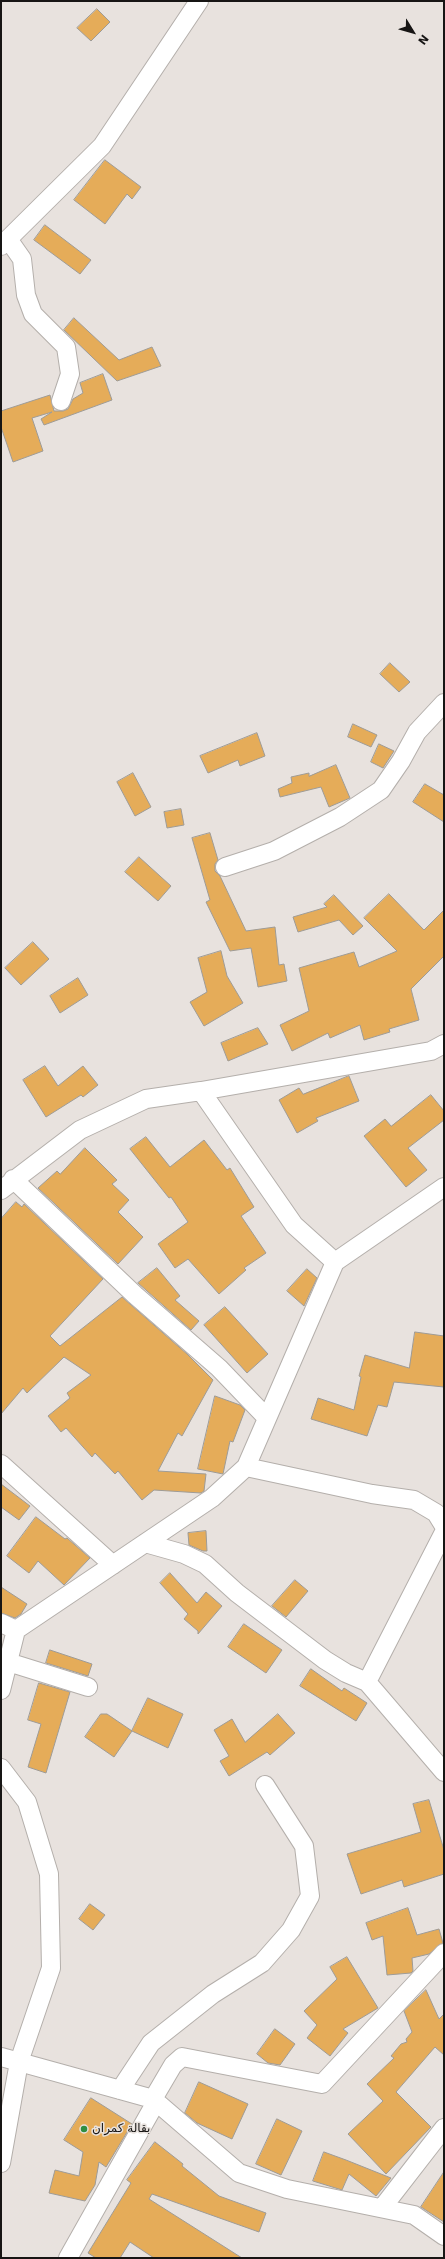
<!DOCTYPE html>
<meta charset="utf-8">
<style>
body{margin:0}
#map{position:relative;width:445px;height:2259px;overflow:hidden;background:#e8e2de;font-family:"DejaVu Sans",sans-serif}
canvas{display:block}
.frame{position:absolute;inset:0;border:2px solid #171514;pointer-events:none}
.north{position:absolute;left:393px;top:12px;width:40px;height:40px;-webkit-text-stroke:3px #e8e2de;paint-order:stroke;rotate:127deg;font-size:11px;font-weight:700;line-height:16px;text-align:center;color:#171514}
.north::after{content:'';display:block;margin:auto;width:14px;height:18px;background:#171514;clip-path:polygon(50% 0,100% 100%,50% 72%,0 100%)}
</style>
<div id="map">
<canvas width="445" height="2259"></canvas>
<div class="frame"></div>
<div class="north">N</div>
</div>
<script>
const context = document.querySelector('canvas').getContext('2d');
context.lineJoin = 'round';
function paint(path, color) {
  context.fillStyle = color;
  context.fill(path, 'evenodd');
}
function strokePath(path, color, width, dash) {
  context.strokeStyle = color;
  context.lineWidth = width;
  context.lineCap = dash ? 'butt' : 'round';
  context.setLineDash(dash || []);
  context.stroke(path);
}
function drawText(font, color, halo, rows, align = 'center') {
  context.font = font + ' "DejaVu Sans",Vazirmatn,sans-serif';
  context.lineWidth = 3;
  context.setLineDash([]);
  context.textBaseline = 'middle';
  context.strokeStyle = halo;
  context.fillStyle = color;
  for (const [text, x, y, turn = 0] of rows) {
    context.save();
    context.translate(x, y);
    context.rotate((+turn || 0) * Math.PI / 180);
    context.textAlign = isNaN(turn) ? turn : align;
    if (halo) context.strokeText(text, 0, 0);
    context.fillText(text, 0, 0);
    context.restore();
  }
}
const building = new Path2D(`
 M 97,9 L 110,22 L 91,41 L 77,28 Z
 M 105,160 L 141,187 L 132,199 L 127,194 L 105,224 L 74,200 Z
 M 45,225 L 91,260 L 80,274 L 34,240 Z
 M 74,318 L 119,360 L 152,347 L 161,366 L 117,381 L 64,330 Z
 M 103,374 L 112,400 L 44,425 L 41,419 L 52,412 L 32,418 L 43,451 L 13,462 L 1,427 L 1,411 L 50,395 L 54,411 L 63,411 L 68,409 L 73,399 L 83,393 L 80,383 Z
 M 390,663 L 410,682 L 399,692 L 380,674 Z
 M 353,724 L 377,735 L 371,747 L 348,737 Z
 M 257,733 L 265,756 L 240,766 L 238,760 L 208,773 L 200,756 Z
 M 379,744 L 394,751 L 383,768 L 371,762 Z
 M 336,765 L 350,798 L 329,807 L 321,787 L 280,797 L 278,789 L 292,783 L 291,777 L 309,773 L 309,776 Z
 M 133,773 L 151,807 L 135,816 L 117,782 Z
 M 425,784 L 444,795 L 444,822 L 413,802 Z
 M 181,809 L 184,825 L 167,828 L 164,812 Z
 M 210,833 L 218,860 L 215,864 L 215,871 L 220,876 L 246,931 L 275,927 L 279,965 L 284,964 L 287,981 L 258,987 L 251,948 L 230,951 L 206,902 L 210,900 L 192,838 Z
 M 139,857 L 171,886 L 158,901 L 125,872 Z
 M 389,894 L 424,930 L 444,910 L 444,956 L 411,989 L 419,1020 L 389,1029 L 390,1032 L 364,1040 L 360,1025 L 330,1038 L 328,1033 L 292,1051 L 280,1025 L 309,1011 L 299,968 L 354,952 L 359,967 L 397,951 L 364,918 Z
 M 334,895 L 363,926 L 353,935 L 339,920 L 298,932 L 293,917 L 327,907 L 324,904 Z
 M 33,942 L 49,959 L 21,985 L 5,968 Z
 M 221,951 L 227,976 L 243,1003 L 204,1026 L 190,1002 L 207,992 L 198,958 Z
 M 78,978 L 88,995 L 60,1013 L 50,996 Z
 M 258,1028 L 268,1044 L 228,1061 L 221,1043 Z
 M 45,1066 L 58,1086 L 83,1066 L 98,1085 L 83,1097 L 81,1095 L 46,1117 L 23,1080 Z
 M 349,1076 L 359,1101 L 316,1118 L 318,1121 L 297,1133 L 279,1100 L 299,1088 L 303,1094 Z
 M 431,1095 L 444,1111 L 444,1120 L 408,1148 L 427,1170 L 406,1187 L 364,1136 L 385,1119 L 391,1126 Z
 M 146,1137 L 170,1167 L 204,1140 L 227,1170 L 230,1168 L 254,1207 L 241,1216 L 266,1253 L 244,1268 L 246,1270 L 219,1294 L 188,1259 L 175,1268 L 158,1244 L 188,1222 L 171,1197 L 169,1198 L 130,1149 Z
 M 85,1148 L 117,1180 L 112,1184 L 129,1200 L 118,1212 L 143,1237 L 118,1264 L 38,1188 L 57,1171 L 60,1174 Z
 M 16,1202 L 22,1207 L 24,1204 L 103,1279 L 50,1336 L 60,1346 L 122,1297 L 187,1354 L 213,1380 L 182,1436 L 178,1433 L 158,1471 L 206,1474 L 204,1491 L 201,1493 L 154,1490 L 142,1500 L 118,1471 L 115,1474 L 95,1453 L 92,1457 L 66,1428 L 61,1432 L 48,1416 L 70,1398 L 67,1393 L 91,1375 L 64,1357 L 27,1393 L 23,1388 L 1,1414 L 1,1219 Z
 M 157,1268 L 180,1296 L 175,1300 L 199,1321 L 191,1330 L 138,1283 Z
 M 307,1269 L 317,1278 L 304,1306 L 287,1291 Z
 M 225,1307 L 268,1354 L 247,1373 L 204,1325 Z
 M 415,1332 L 444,1336 L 444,1387 L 394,1382 L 387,1407 L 378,1405 L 367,1436 L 311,1419 L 318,1398 L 354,1410 L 361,1377 L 359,1376 L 365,1355 L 409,1368 Z
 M 215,1396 L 240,1405 L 245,1410 L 233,1442 L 230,1441 L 223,1474 L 198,1469 Z
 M 1,1484 L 30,1506 L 19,1520 L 1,1507 Z
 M 36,1517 L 65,1539 L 67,1538 L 90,1558 L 64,1585 L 38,1561 L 29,1573 L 7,1556 Z
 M 206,1531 L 207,1551 L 203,1551 L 189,1545 L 188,1533 Z
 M 170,1573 L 197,1603 L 206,1592 L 222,1606 L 198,1634 L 198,1631 L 184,1619 L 188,1614 L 160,1583 Z
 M 295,1580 L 308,1591 L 286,1617 L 272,1606 Z
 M 1,1587 L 27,1604 L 21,1614 L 15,1618 L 1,1613 Z
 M 244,1624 L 282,1650 L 266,1673 L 228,1647 Z
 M 50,1650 L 92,1664 L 88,1676 L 46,1663 Z
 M 311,1669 L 342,1691 L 344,1688 L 367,1703 L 356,1721 L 300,1686 Z
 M 39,1683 L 70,1692 L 46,1773 L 28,1767 L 41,1724 L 28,1720 Z
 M 148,1698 L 183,1714 L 168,1748 L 132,1731 Z
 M 101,1714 L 107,1714 L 132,1731 L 114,1757 L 85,1737 Z
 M 278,1714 L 295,1733 L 270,1755 L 267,1752 L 229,1776 L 220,1761 L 229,1756 L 214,1730 L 232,1719 L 245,1742 Z
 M 429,1800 L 444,1850 L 444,1874 L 404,1887 L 402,1880 L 361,1894 L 347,1854 L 421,1832 L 413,1804 Z
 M 90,1904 L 105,1915 L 93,1930 L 79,1919 Z
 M 408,1908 L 417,1935 L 439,1929 L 443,1943 L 429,1954 L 412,1958 L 413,1971 L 411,1973 L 387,1975 L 383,1936 L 372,1940 L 366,1923 Z
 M 347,1957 L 378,2008 L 343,2029 L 348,2033 L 330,2056 L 307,2038 L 317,2025 L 304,2011 L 337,1979 L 330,1967 Z
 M 426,1990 L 439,2019 L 444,2014 L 444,2055 L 435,2047 L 396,2092 L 431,2127 L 386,2174 L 348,2134 L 383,2101 L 367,2084 L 394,2058 L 391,2056 L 401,2044 L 407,2042 L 406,2039 L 412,2032 L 404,2011 Z
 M 275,2029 L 295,2044 L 280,2065 L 268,2063 L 257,2054 Z
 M 199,2082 L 248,2104 L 232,2139 L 197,2123 L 185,2113 Z
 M 91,2098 L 132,2124 L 106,2167 L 99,2162 L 95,2185 L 85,2201 L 49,2193 L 55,2170 L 79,2176 L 83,2152 L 64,2140 Z
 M 277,2119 L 302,2131 L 281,2175 L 256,2164 Z
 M 155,2142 L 183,2164 L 182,2166 L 219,2196 L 266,2213 L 259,2232 L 152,2194 L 149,2199 L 242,2258 L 154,2258 L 130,2242 L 120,2258 L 96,2258 L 88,2253 L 131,2183 L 127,2180 Z
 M 324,2152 L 346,2160 L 391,2178 L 376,2196 L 349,2174 L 342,2190 L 313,2181 Z
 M 444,2172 L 444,2222 L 421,2207 Z`);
paint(building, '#e5ac59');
strokePath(building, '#9e9b96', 1);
const minor = new Path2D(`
 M 8,239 L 22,259 L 26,295 L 33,314 L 66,347 L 70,374 L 61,401
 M 1,246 L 102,146 L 199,1
 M 225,867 L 274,851 L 340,817 L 381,790 L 401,761 L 417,732 L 444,703
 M 201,1091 L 294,1225 L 335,1262
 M 13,1179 L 135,1295 L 219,1368 L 267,1418
 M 1,1190 L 80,1130 L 146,1099 L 201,1091 L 431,1051 L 444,1044
 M 1,1464 L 113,1565
 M 246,1467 L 372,1494 L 414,1500 L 436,1513 L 444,1526
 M 444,1532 L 367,1682 L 444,1772
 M 145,1543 L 184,1554 L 205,1564 L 237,1593 L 325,1660 L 346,1673 L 367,1682
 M 1,1623 L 16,1630
 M 8,1662 L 88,1687
 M 1,1690 L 16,1630 L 212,1498 L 246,1467 L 335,1262 L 444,1187
 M 1,1768 L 27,1802 L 49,1874 L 51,1968 L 19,2062 L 1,2163
 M 1,2057 L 153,2099 L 239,2173 L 287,2189 L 414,2215 L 444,2236
 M 120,2090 L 151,2043 L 213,1994 L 262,1963 L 291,1930 L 310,1896 L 304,1846 L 265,1785
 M 153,2099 L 173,2065 L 182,2057 L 322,2084 L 444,1953
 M 382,2208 L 444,2128
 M 68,2258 L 156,2102`);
strokePath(minor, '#b4afab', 20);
strokePath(minor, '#fff', 18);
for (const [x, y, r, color] of [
 [84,2129,4,"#2e8e41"]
]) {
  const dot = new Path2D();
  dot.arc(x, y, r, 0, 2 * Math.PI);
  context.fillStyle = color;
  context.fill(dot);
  strokePath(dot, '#e8e2de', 1.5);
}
drawText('12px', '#171514', '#e8e2de', [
 ["بقالة كمران",92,2129]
], 'left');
</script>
